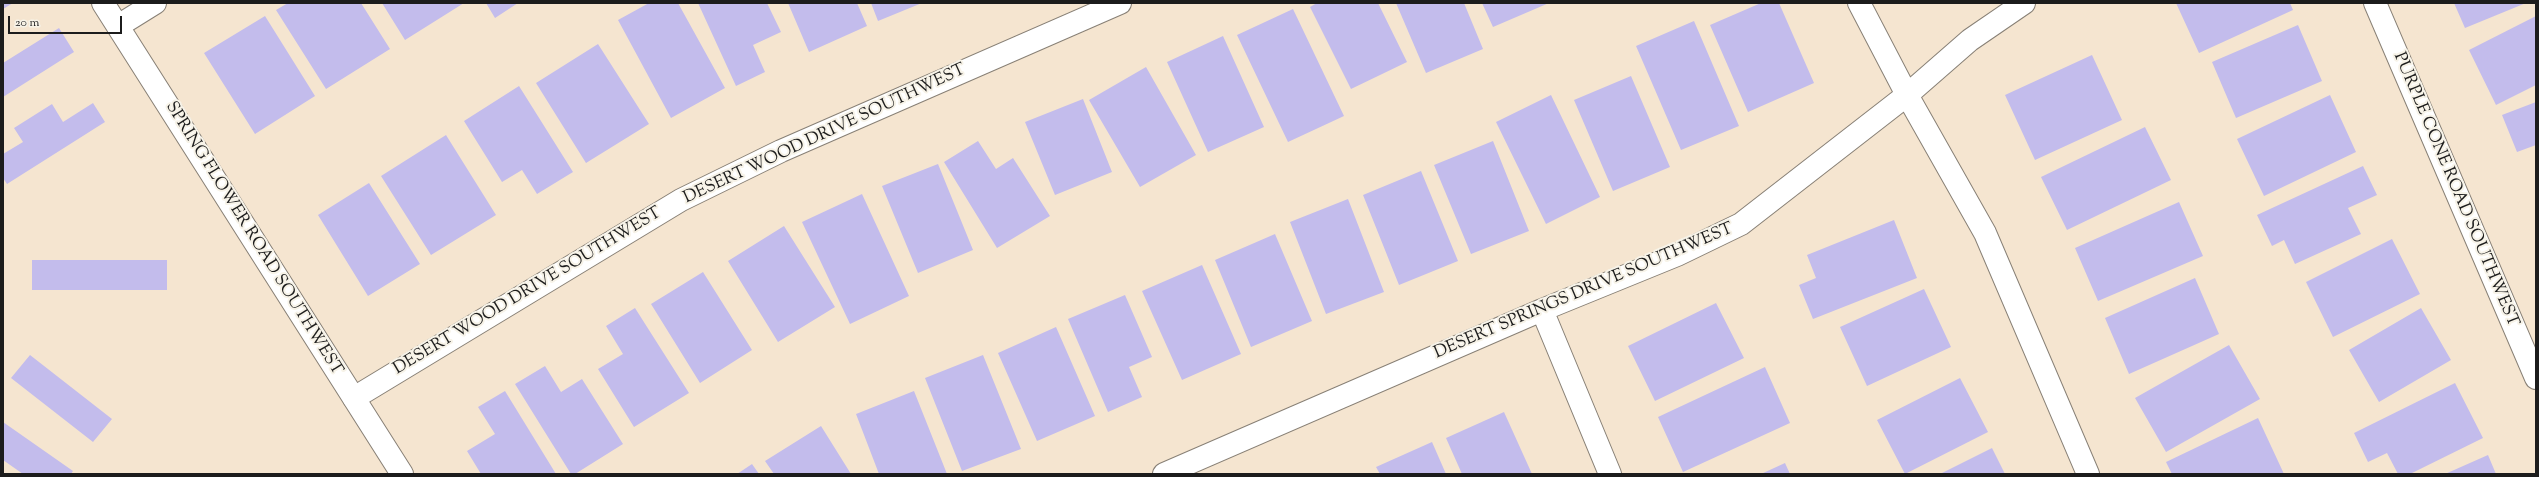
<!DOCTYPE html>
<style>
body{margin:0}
#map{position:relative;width:2539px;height:477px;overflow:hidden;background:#f5e5d0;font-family:"Sorts Mill Goudy",serif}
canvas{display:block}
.frame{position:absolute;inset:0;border:4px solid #1c1c1c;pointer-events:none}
.scale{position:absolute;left:8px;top:16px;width:114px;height:18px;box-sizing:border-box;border:2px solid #1c1c1c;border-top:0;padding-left:5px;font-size:12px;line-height:14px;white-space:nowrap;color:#1c1c1c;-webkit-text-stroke:3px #f7f3e8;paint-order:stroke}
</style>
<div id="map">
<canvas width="2539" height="477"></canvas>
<div class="frame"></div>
<div class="scale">20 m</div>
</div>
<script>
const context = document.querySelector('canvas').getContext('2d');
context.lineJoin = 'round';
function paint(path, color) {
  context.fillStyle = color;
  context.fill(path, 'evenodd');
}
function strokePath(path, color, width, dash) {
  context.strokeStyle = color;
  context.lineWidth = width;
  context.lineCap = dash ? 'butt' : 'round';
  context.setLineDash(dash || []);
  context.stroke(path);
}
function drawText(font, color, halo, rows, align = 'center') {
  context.font = font + ' "Sorts Mill Goudy",serif';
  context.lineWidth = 4;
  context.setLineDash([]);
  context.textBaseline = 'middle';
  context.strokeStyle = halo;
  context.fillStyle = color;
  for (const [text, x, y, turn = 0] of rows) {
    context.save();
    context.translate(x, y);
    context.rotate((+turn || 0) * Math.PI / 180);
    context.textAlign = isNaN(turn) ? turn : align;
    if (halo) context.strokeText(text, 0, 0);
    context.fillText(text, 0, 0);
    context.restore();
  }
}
paint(new Path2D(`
 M 3,3 L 13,3 L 3,9 Z
 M 288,3 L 361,3 L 390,49 L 326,89 L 276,10 Z
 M 382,3 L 464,3 L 405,40 Z
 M 486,3 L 518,3 L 495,18 Z
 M 649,3 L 678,3 L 725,88 L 671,118 L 618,20 Z
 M 698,3 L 767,3 L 781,32 L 753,45 L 765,72 L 736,86 Z
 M 788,3 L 857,3 L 867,26 L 809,52 Z
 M 871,3 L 922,3 L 878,21 Z
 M 1317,3 L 1378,3 L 1407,62 L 1351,89 L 1310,7 Z
 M 1396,3 L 1464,3 L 1483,49 L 1426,73 Z
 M 1482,3 L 1549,3 L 1493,27 Z
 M 1761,3 L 1779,3 L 1814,83 L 1748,112 L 1710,25 Z
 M 2176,3 L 2290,3 L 2293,10 L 2199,53 Z
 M 2454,3 L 2526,3 L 2465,28 Z
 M 1293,9 L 1344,116 L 1288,142 L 1237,35 Z
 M 265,16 L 315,96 L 255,134 L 204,53 Z
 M 2536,16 L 2536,85 L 2496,105 L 2469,50 Z
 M 1694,21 L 1739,126 L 1681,150 L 1636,46 Z
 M 2298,25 L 2322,81 L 2236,118 L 2212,62 Z
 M 59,28 L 74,52 L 3,97 L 3,63 Z
 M 1223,36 L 1264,127 L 1208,152 L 1167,62 Z
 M 598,44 L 649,124 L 586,163 L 536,83 Z
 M 2092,55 L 2122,120 L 2035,160 L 2005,95 Z
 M 1146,67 L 1196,155 L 1140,187 L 1089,100 Z
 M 1631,76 L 1670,167 L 1613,191 L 1574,100 Z
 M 519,86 L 573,172 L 537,194 L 522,170 L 502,182 L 464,121 Z
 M 1551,95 L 1600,197 L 1546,224 L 1496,122 Z
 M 2330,95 L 2356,152 L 2264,196 L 2237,139 Z
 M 1083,99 L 1112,172 L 1055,195 L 1025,122 Z
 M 2536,102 L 2536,145 L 2517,152 L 2502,115 Z
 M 93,103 L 105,122 L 7,184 L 3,178 L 3,154 L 23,142 L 14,128 L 52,104 L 63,122 Z
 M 2145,127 L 2171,180 L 2067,230 L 2041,177 Z
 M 446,135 L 496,215 L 431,255 L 381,176 Z
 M 978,141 L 996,169 L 1013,158 L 1050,216 L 997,248 L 944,162 Z
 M 1493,141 L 1529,231 L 1471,254 L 1434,165 Z
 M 938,164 L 973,250 L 918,273 L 882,186 Z
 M 2363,166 L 2377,195 L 2348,208 L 2361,234 L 2295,264 L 2284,240 L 2272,246 L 2257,215 Z
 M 1421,171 L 1458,261 L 1399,285 L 1363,195 Z
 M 369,183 L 420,264 L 368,296 L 318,215 Z
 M 862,194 L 909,296 L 850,324 L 802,222 Z
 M 1348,199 L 1384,292 L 1326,314 L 1290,222 Z
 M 2179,202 L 2203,256 L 2098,301 L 2075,248 Z
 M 1894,220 L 1917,278 L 1813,319 L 1799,285 L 1816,278 L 1807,255 Z
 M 784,226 L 835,307 L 778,342 L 728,261 Z
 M 1275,234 L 1312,321 L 1251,347 L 1215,260 Z
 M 2392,239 L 2420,294 L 2333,337 L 2306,282 Z
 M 32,260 L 167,260 L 167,290 L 32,290 Z
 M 1202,265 L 1241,354 L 1182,380 L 1142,291 Z
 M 703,272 L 752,350 L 700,383 L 651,304 Z
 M 2195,278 L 2219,334 L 2129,374 L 2105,318 Z
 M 1924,289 L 1951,347 L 1867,386 L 1840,327 Z
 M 1125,295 L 1152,357 L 1129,367 L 1142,397 L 1108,412 L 1068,319 Z
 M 1716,303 L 1744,358 L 1655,401 L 1628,346 Z
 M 635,308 L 689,393 L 634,427 L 598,369 L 623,354 L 606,326 Z
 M 2421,308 L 2451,360 L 2379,402 L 2349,350 Z
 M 1056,327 L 1095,416 L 1037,441 L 998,353 Z
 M 2229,345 L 2260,399 L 2166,452 L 2135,398 Z
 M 30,355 L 112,419 L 93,442 L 11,378 Z
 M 983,355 L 1021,449 L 962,471 L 925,378 Z
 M 545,366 L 561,392 L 582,379 L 623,444 L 575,474 L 571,474 L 515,384 Z
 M 1765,367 L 1790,423 L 1683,472 L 1658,417 Z
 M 1960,378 L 1988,432 L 1905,474 L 1877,420 Z
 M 2455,383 L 2483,438 L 2410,474 L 2398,474 L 2387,453 L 2368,462 L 2354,433 Z
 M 505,391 L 556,474 L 481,474 L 467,451 L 495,434 L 478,407 Z
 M 914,391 L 947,474 L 879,474 L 856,414 Z
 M 1504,412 L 1532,474 L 1462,474 L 1446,438 Z
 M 2258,418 L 2284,474 L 2172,474 L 2166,462 Z
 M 3,422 L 73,471 L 71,474 L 23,474 L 3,460 Z
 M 821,426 L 851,474 L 774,474 L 765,461 Z
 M 1432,442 L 1446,474 L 1380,474 L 1376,467 Z
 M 1992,448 L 2005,474 L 1940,474 Z
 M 2488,455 L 2496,474 L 2445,474 Z
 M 1785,463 L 1790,474 L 1761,474 Z
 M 752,464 L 759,474 L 737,474 Z`), '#c3bcec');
const minor = new Path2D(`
 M 1859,3 L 1907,95 L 1985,233 L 2088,474
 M 2375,3 L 2536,378
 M 118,26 L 155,3
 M 1542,310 L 1610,474
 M 354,398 L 681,200 L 781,151 L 1120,3
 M 1164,474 L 1542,310 L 1677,255 L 1741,224 L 1907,95 L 1970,40 L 2024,3`);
const tertiary = new Path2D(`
 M 103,3 L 402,474`);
strokePath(minor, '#888076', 24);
strokePath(tertiary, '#888076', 24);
strokePath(minor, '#fff', 22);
strokePath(tertiary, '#fff', 22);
drawText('17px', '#1c1c1c', '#f7f3e8', [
 ["DESERT WOOD DRIVE SOUTHWEST",825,135,-25],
 ["PURPLE CONE ROAD SOUTHWEST",2455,190,67],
 ["SPRING FLOWER ROAD SOUTHWEST",253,239,58],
 ["DESERT WOOD DRIVE SOUTHWEST",528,292,-31],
 ["DESERT SPRINGS DRIVE SOUTHWEST",1584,292,-23]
]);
</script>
